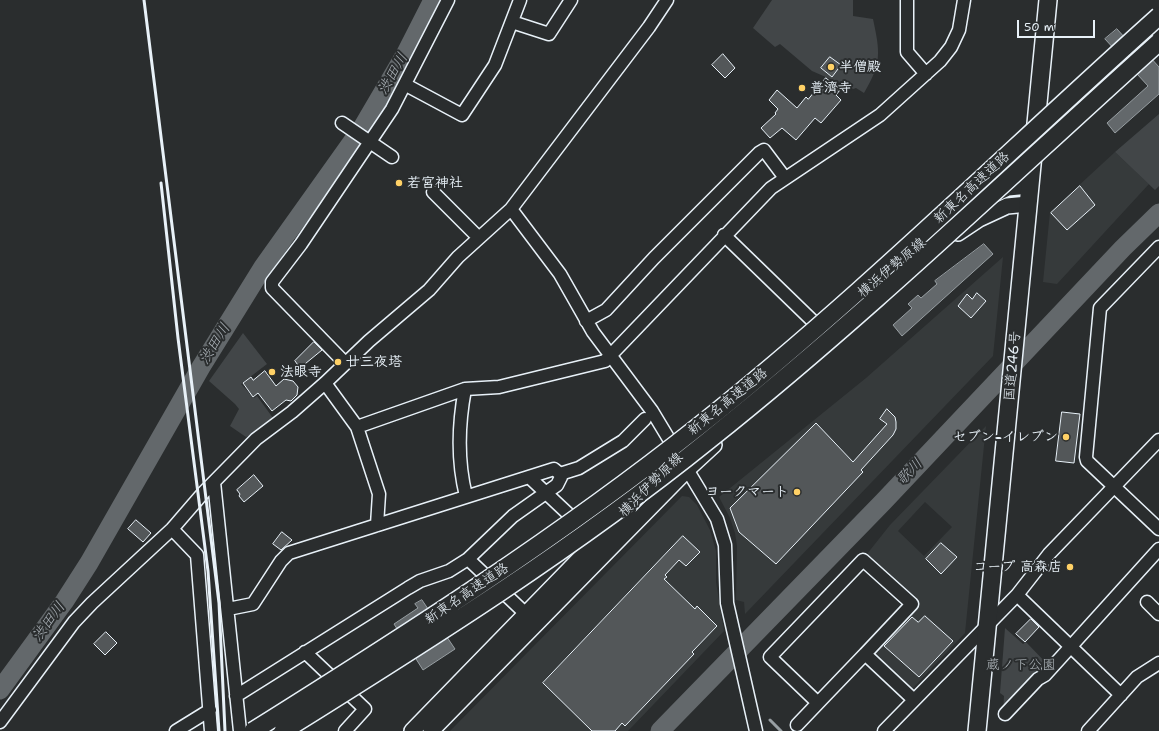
<!DOCTYPE html>
<meta charset="utf-8">
<style>
body{margin:0}
#map{position:relative;width:1159px;height:731px;overflow:hidden;background:#2a2d2e;font-family:"Shantell Sans",sans-serif}
canvas{display:block}
.scale{position:absolute;left:1017px;top:20px;width:78px;height:18px;box-sizing:border-box;border:2px solid #e8f1f8;border-top:0;padding-left:5px;font-size:12px;line-height:14px;white-space:nowrap;color:#e8f1f8;-webkit-text-stroke:3px #2a2d2e;paint-order:stroke}
</style>
<div id="map">
<canvas width="1159" height="731"></canvas>
<div class="scale">50 m</div>
</div>
<script>
const context = document.querySelector('canvas').getContext('2d');
context.lineJoin = 'round';
function paint(path, color) {
  context.fillStyle = color;
  context.fill(path, 'evenodd');
}
function strokePath(path, color, width, dash) {
  context.strokeStyle = color;
  context.lineWidth = width;
  context.lineCap = dash ? 'butt' : 'round';
  context.setLineDash(dash || []);
  context.stroke(path);
}
function drawText(font, color, halo, rows, align = 'center') {
  context.font = font + ' "Shantell Sans","Klee One",sans-serif';
  context.lineWidth = 4;
  context.setLineDash([]);
  context.textBaseline = 'middle';
  context.strokeStyle = halo;
  context.fillStyle = color;
  for (const [text, x, y, turn = 0] of rows) {
    context.save();
    context.translate(x, y);
    context.rotate((+turn || 0) * Math.PI / 180);
    context.textAlign = isNaN(turn) ? turn : align;
    if (halo) context.strokeText(text, 0, 0);
    context.fillText(text, 0, 0);
    context.restore();
  }
}
paint(new Path2D(`
 M 1115,152 L 1149,184 L 1057,284 L 1043,282 L 1050,212 Z
 M 1003,257 L 993,356 L 745,614 L 744,602 L 736,600 L 737,546 L 735,533 L 730,518 L 719,497 L 866,378 Z
 M 986,426 L 965,633 L 913,688 L 908,689 L 873,656 L 873,651 L 918,604 L 867,554 L 890,525 ZM 925,502 L 952,527 L 924,556 L 898,531 Z
 M 682,496 L 689,497 L 697,505 L 710,530 L 716,551 L 716,582 L 724,631 L 628,731 L 450,731 Z`), '#363a3b');
paint(new Path2D(`
 M 772,0 L 853,0 L 853,16 L 873,19 C 880,52 882,63 864,93 L 856,88 L 853,89 L 812,71 L 780,44 L 775,47 L 753,28 Z
 M 1159,114 L 1159,186 L 1155,190 L 1115,152 Z
 M 243,333 L 267,364 L 241,384 L 254,398 L 257,396 L 273,418 L 254,433 L 246,437 L 230,426 L 239,409 L 235,404 L 209,381 Z
 M 1005,628 L 1023,644 L 1026,642 L 1049,666 L 1003,713 L 1004,696 L 1000,693 Z`), '#424648');
const water = new Path2D(`
 M 1117,29 L 1135,49 L 1139,45 L 1159,67 L 1159,94 L 1115,133 L 1107,123 L 1148,86 L 1105,39 Z
 M 984,244 L 993,254 L 902,336 L 893,325 L 912,308 L 908,304 L 918,295 L 921,298 L 937,284 L 935,281 Z
 M 422,600 L 455,649 L 423,670 L 394,624 L 418,608 L 415,604 Z`);
paint(water, '#63686b');
strokePath(water, '#989fa3', 1);
strokePath(new Path2D(`
 M 770,720 L 781,731`), '#989fa3', 3);
strokePath(new Path2D(`
 M 0,690 L 64,602 L 89,563 L 201,367 L 263,267 L 362,128 L 406,53 L 433,0
 M 660,731 L 883,502 L 1123,248 L 1159,213`), '#63686b', 19);
const building = new Path2D(`
 M 723,54 L 735,68 L 725,78 L 712,65 Z
 M 830,57 L 841,65 L 832,77 L 821,68 Z
 M 826,78 L 840,90 L 836,95 L 841,100 L 821,123 L 815,118 L 796,140 L 782,128 L 770,138 L 761,128 L 776,114 L 775,113 L 778,109 L 769,100 L 777,90 L 797,108 L 806,97 L 808,99 Z
 M 1080,186 L 1095,205 L 1067,230 L 1051,213 Z
 M 977,293 L 986,301 L 971,318 L 958,306 L 967,294 L 972,299 Z
 M 314,342 L 322,350 L 300,368 L 295,361 Z
 M 265,371 L 276,386 L 284,379 L 293,381 L 298,387 L 297,395 L 291,401 L 286,400 L 272,411 L 258,393 L 253,397 L 243,383 L 251,377 L 253,380 Z
 M 887,409 L 895,417 L 896,422 L 896,429 L 893,435 L 861,470 L 863,472 L 776,564 L 739,532 L 730,508 L 816,423 L 853,462 L 887,424 L 880,419 Z
 M 1062,412 L 1080,414 L 1074,463 L 1056,461 Z
 M 254,475 L 263,486 L 244,502 L 239,496 L 240,494 L 237,490 Z
 M 136,520 L 151,533 L 143,542 L 128,529 Z
 M 282,532 L 292,540 L 281,550 L 273,544 Z
 M 683,536 L 700,552 L 686,566 L 679,560 L 665,575 L 667,577 L 664,579 L 695,609 L 697,606 L 717,626 L 692,652 L 694,654 L 625,726 L 622,723 L 615,731 L 592,731 L 543,683 Z
 M 941,543 L 957,557 L 941,574 L 926,559 Z
 M 925,616 L 953,641 L 919,677 L 884,646 L 912,617 L 918,622 Z
 M 1031,619 L 1039,627 L 1025,642 L 1016,634 Z
 M 106,632 L 117,643 L 105,655 L 94,644 Z`);
paint(building, '#535759');
strokePath(building, '#e8f1f8', 1);
const minor = new Path2D(`
 M 907,0 L 907,52 L 926,74
 M 512,22 L 549,34 L 571,0
 M 406,85 L 462,115 L 495,65 L 520,0
 M 342,123 L 392,157
 M 433,192 L 479,238
 M 511,209 L 560,274 L 593,332 L 652,411 L 717,519 L 725,545 L 727,603 L 756,731
 M 724,235 L 821,329
 M 1159,247 L 1100,308 L 1086,457 L 1087,461 L 1159,529
 M 586,321 L 606,310 L 654,258 L 759,153 L 764,150 L 785,178
 M 345,363 L 272,288 L 272,282 L 301,244 L 392,109 L 448,0
 M 325,383 L 357,427 L 379,494 L 377,525
 M 465,389 C 458,426 457,460 466,496
 M 357,427 L 465,389 L 499,387 L 605,361 L 771,188 L 880,115 L 940,61 L 951,47 L 959,30 L 964,0
 M 529,477 L 579,524
 M 214,482 L 240,731
 M 172,529 L 197,555 L 211,731
 M 468,559 L 526,614
 M 1017,595 L 1121,695
 M 1147,602 L 1159,614
 M 228,609 L 253,604 L 281,561 L 289,553 L 554,469 L 560,474 L 579,468 L 623,441 L 645,419
 M 305,652 L 365,709 L 345,731
 M 865,654 L 912,604 L 863,560 L 770,657 L 818,703 L 865,654 L 914,700
 M 236,696 L 408,588 L 420,581 L 449,571 L 468,559 L 513,516 L 557,485 L 561,477 L 560,474
 M 1005,714 L 1038,679 L 1045,675 L 1159,549
 M 0,722 L 74,622 L 92,603 L 172,529 L 204,492 L 256,439 L 292,412 L 325,383 L 369,341 L 429,290 L 458,257 L 511,209 L 649,27 L 667,0
 M 797,725 L 818,703
 M 176,731 L 210,710
 M 884,731 L 1017,595 L 1049,554 L 1159,440
 M 1088,731 L 1137,677 L 1159,663`);
const major = new Path2D(`
 M 993,195 L 1008,188 L 1029,186
 M 958,233 L 979,219 L 1007,206 L 1028,204
 M 922,242 L 961,214
 M 412,731 L 629,508
 M 431,731 L 688,469 L 714,445`);
const highway = new Path2D(`
 M 977,731 L 1048,0`);
strokePath(minor, '#e8f1f8', 15);
strokePath(major, '#e8f1f8', 18);
strokePath(highway, '#e8f1f8', 20);
strokePath(minor, '#2a2d2e', 12);
strokePath(major, '#2a2d2e', 15);
strokePath(highway, '#2a2d2e', 17);
strokePath(new Path2D(`
 M 144,0 L 219,603 L 225,731
 M 161,183 L 178,338 L 208,571 L 219,731`), '#e8f1f8', 3);
const highwayBridge = new Path2D(`
 M 253,731 C 406,635 558,538 699,426 C 860,298 1006,153 1159,16
 M 283,731 C 429,640 575,548 709,440 C 866,315 1010,176 1159,42`);
strokePath(highwayBridge, '#e8f1f8', 20, []);
strokePath(highwayBridge, '#2a2d2e', 17);
for (const [x, y, r, color] of [
 [831,67,4,"#ffd166"],
 [802,88,4,"#ffd166"],
 [399,183,4,"#ffd166"],
 [338,362,4,"#ffd166"],
 [272,372,4,"#ffd166"],
 [1066,437,4,"#ffd166"],
 [797,492,4,"#ffd166"],
 [1070,567,4,"#ffd166"]
]) {
  const dot = new Path2D();
  dot.arc(x, y, r, 0, 2 * Math.PI);
  context.fillStyle = color;
  context.fill(dot);
  strokePath(dot, '#2a2d2e', 1.5);
}
drawText('bold 14px', '#e8f1f8', '#2a2d2e', [
 ["半僧殿",839,67],
 ["普濟寺",810,88],
 ["若宮神社",407,183],
 ["廿三夜塔",346,362],
 ["法眼寺",280,372],
 ["セブン-イレブン",1058,437,"right"],
 ["ヨークマート",789,492,"right"],
 ["コープ 高森店",1062,567,"right"]
], 'left');
drawText('14px', '#e8f1f8', '#2a2d2e', [
 ["新東名高速道路",972,188,-43],
 ["横浜伊勢原線",892,268,-40],
 ["国道246号",1013,366,-85],
 ["新東名高速道路",728,402,-39],
 ["横浜伊勢原線",651,485,-45],
 ["新東名高速道路",467,594,-34]
]);
drawText('14px', '#aeb5ba', '#2a2d2e', [
 ["蔵ノ下公園",1021,665]
]);
drawText('italic 15px', '#acb3b9', '#2a2d2e', [
 ["渋田川",393,74,-60],
 ["渋田川",215,344,-58],
 ["歌川",910,472,-46],
 ["渋田川",49,622,-54]
]);
</script>
